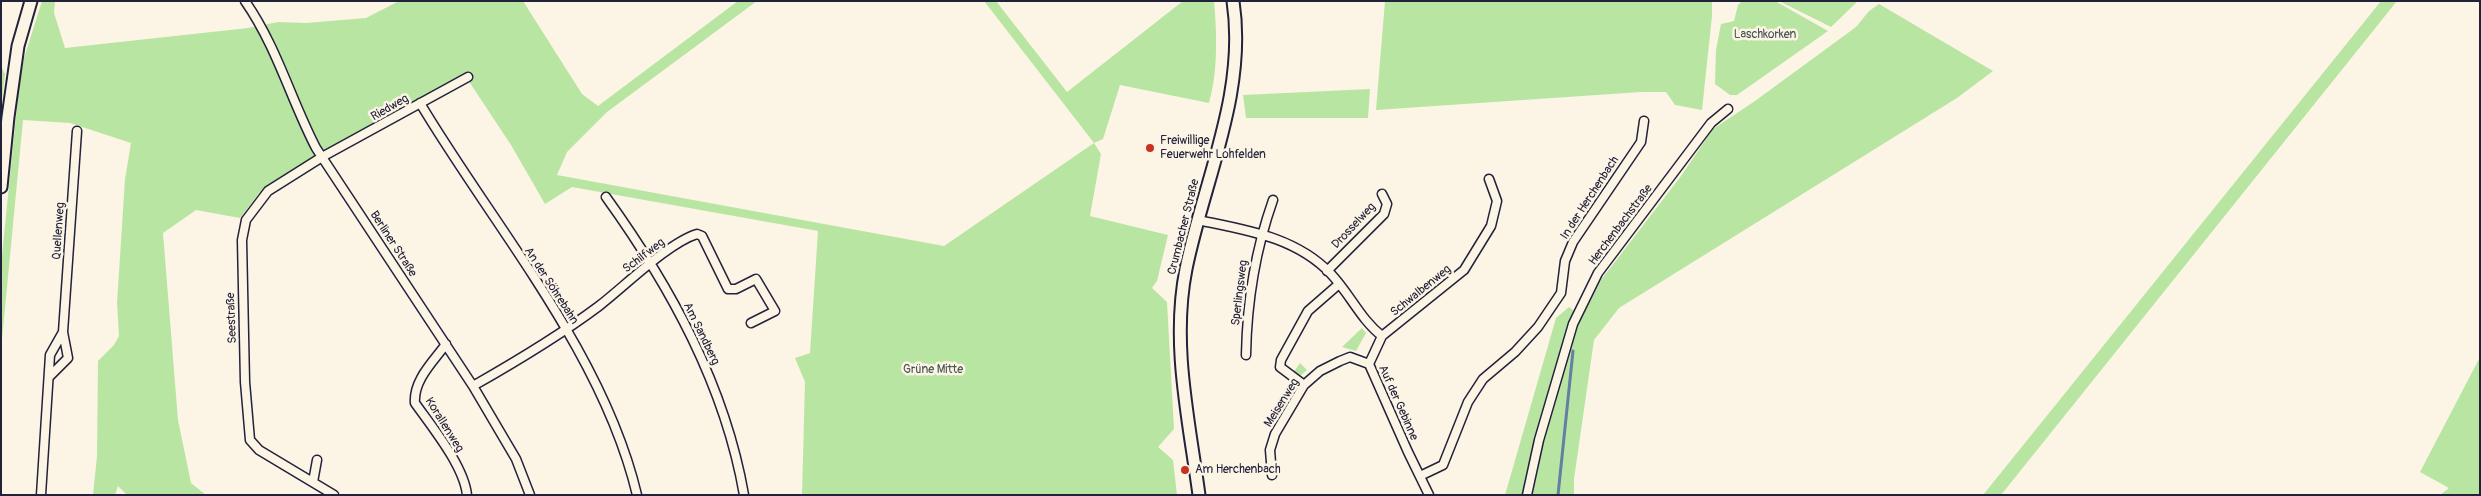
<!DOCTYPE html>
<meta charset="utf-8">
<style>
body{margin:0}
#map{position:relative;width:2481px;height:496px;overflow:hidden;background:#fcf5e5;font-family:Pangolin,sans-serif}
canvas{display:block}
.frame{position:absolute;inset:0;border:2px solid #22223b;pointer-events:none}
</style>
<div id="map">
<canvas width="2481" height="496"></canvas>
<div class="frame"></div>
</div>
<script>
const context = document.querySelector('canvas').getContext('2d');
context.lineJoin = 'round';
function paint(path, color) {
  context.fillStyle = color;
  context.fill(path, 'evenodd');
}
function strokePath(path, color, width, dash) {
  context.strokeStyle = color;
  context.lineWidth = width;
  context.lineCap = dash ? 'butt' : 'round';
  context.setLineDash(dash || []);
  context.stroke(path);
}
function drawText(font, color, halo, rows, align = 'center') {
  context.font = font + ' Pangolin,sans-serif';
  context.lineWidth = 5;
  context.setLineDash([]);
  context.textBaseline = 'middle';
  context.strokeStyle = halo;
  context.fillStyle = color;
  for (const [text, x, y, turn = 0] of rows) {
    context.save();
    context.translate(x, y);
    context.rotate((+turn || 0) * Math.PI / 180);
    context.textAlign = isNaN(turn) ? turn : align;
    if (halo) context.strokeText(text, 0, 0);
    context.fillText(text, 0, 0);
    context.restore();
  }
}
paint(new Path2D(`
 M 42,1 L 55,1 L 54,13 L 65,48 L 248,28 L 278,22 L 306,23 L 366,18 L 399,1 L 523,1 L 582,94 L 598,106 L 738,1 L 757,1 L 607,112 L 567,152 L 557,175 L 944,246 L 1094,143 L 984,1 L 996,1 L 1067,92 L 1183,1 L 1214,1 C 1217,34 1218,72 1209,103 L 1120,85 L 1103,139 L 1094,143 L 1101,154 L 1090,216 L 1168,235 L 1157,281 L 1152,288 L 1167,302 L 1174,429 L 1158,447 L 1173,460 L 1177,495 L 802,495 L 805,382 L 795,358 L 810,353 L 818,231 L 572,187 L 545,204 L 511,145 L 464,74 L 308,160 L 259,193 L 240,218 L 196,210 L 163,233 L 178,420 L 191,483 L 206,495 L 127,495 L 118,486 L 115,495 L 93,495 L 97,456 L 98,361 L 114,345 L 119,336 L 117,303 L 125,179 L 131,143 L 70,123 L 23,120 L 1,350 L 1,265 L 19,87 L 24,58 Z
 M 1385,1 L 1712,1 L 1712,16 L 1702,110 L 1675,105 L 1666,92 L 1641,92 L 1376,110 Z
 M 1742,1 L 1775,1 L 1828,31 L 1737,95 L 1730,95 L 1715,84 L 1716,50 L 1721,24 L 1734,21 L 1738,5 Z
 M 1779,1 L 1858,1 L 1831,27 Z
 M 2381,1 L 2397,1 L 2001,495 L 1983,495 Z
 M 1879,4 L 1993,71 L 1957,98 L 1619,308 L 1594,340 L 1574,479 L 1574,495 L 1505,495 L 1556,318 L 1569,307 L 1582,317 L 1601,280 L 1681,176 L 1713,129 L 1755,101 L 1856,27 L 1869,11 Z
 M 1,66 L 5,74 L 1,111 Z
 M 1370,89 L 1368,118 L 1246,118 L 1243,95 Z
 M 1362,328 L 1366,333 L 1356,351 L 1342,347 Z
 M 2480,357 L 2480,495 L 2440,495 L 2449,488 L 2420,472 Z
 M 1300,363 L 1307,370 L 1299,377 L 1293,373 Z`), '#b9e5a3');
strokePath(new Path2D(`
 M 1558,495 L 1573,351`), '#637fa3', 3);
const street = new Path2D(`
 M 245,1 C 277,47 291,100 316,148 L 473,386 L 516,459 L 530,495
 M 420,103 C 494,227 603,352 637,495
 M 606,197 C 670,286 725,385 744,495
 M 1198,220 C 1246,230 1296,237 1331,274 C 1350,294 1361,320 1382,336
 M 1327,271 L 1384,214 L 1387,204 L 1382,194
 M 1382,336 L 1464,270 L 1491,226 L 1497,201 L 1489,179
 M 1382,336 L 1369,364 L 1408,452 L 1429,495
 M 446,344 C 434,361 413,380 415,403 C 432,427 464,466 467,495
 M 1246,355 C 1247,301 1255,251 1273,200
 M 49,377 L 68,358 L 63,332
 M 1304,385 L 1280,367 L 1281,360 L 1308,311 L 1339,284
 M 473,386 C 517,361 559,336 599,306 C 625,286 668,243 697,234 L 702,236 L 728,289 L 736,289 L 756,279 L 775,311 L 751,323
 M 1272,475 L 1270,450 L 1275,434 L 1304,385 L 1320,371 L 1340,361 L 1350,357 L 1369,364
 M 1420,476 L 1443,465 L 1468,402 L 1483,379 L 1515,352 L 1538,327 L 1561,293 L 1565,261 L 1573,242 L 1641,142 L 1644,121
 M 313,482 L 317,460
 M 41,495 L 50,355 L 63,332 L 77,131
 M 334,495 L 259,450 L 250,440 L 245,382 L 242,240 L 246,220 L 268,191 L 322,157 L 468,77
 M 1527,495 L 1539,440 L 1573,324 L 1598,273 L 1711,123 L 1728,109`);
const secondary = new Path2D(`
 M 1,187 L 8,117 L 18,46 L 31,1
 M 1199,495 C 1189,420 1171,344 1186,269 C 1204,180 1247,93 1233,1`);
strokePath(street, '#22223b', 11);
strokePath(secondary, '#22223b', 15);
strokePath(street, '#fcf5e5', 8);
strokePath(secondary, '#fcf5e5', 11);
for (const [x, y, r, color] of [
 [1150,148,5,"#c8321e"],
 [1185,470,5,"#c8321e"]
]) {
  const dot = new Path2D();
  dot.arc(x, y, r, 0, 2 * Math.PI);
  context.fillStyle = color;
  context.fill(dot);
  strokePath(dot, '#fcf5e5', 2);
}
drawText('12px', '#485355', '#fcf5e5', [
 ["Laschkorken",1765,35],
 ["Grüne Mitte",933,370]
]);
drawText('12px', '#22223b', '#fcf5e5', [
 ["Riedweg",390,108,-30],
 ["In der Herchenbach",1590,198,-57],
 ["Herchenbachstraße",1621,225,-53],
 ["Drosselweg",1354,226,-47],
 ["Crumbacher Straße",1184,227,-76],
 ["Quellenweg",59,231,-86],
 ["Berliner Straße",393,244,57],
 ["Schilfweg",644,256,-37],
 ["An der Söhrebahn",551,286,57],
 ["Schwalbenweg",1421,291,-39],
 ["Sperlingsweg",1240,293,-83],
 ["Seestraße",232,318,-92],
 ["Am Sandberg",701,334,64],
 ["Meisenweg",1282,403,-58],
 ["Auf der Gebinne",1398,403,66],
 ["Korallenweg",444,425,58]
]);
drawText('12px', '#22223b', '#fcf5e5', [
 ["Freiwillige",1160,141],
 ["Feuerwehr Lohfelden",1160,155],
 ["Am Herchenbach",1195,470]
], 'left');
</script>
